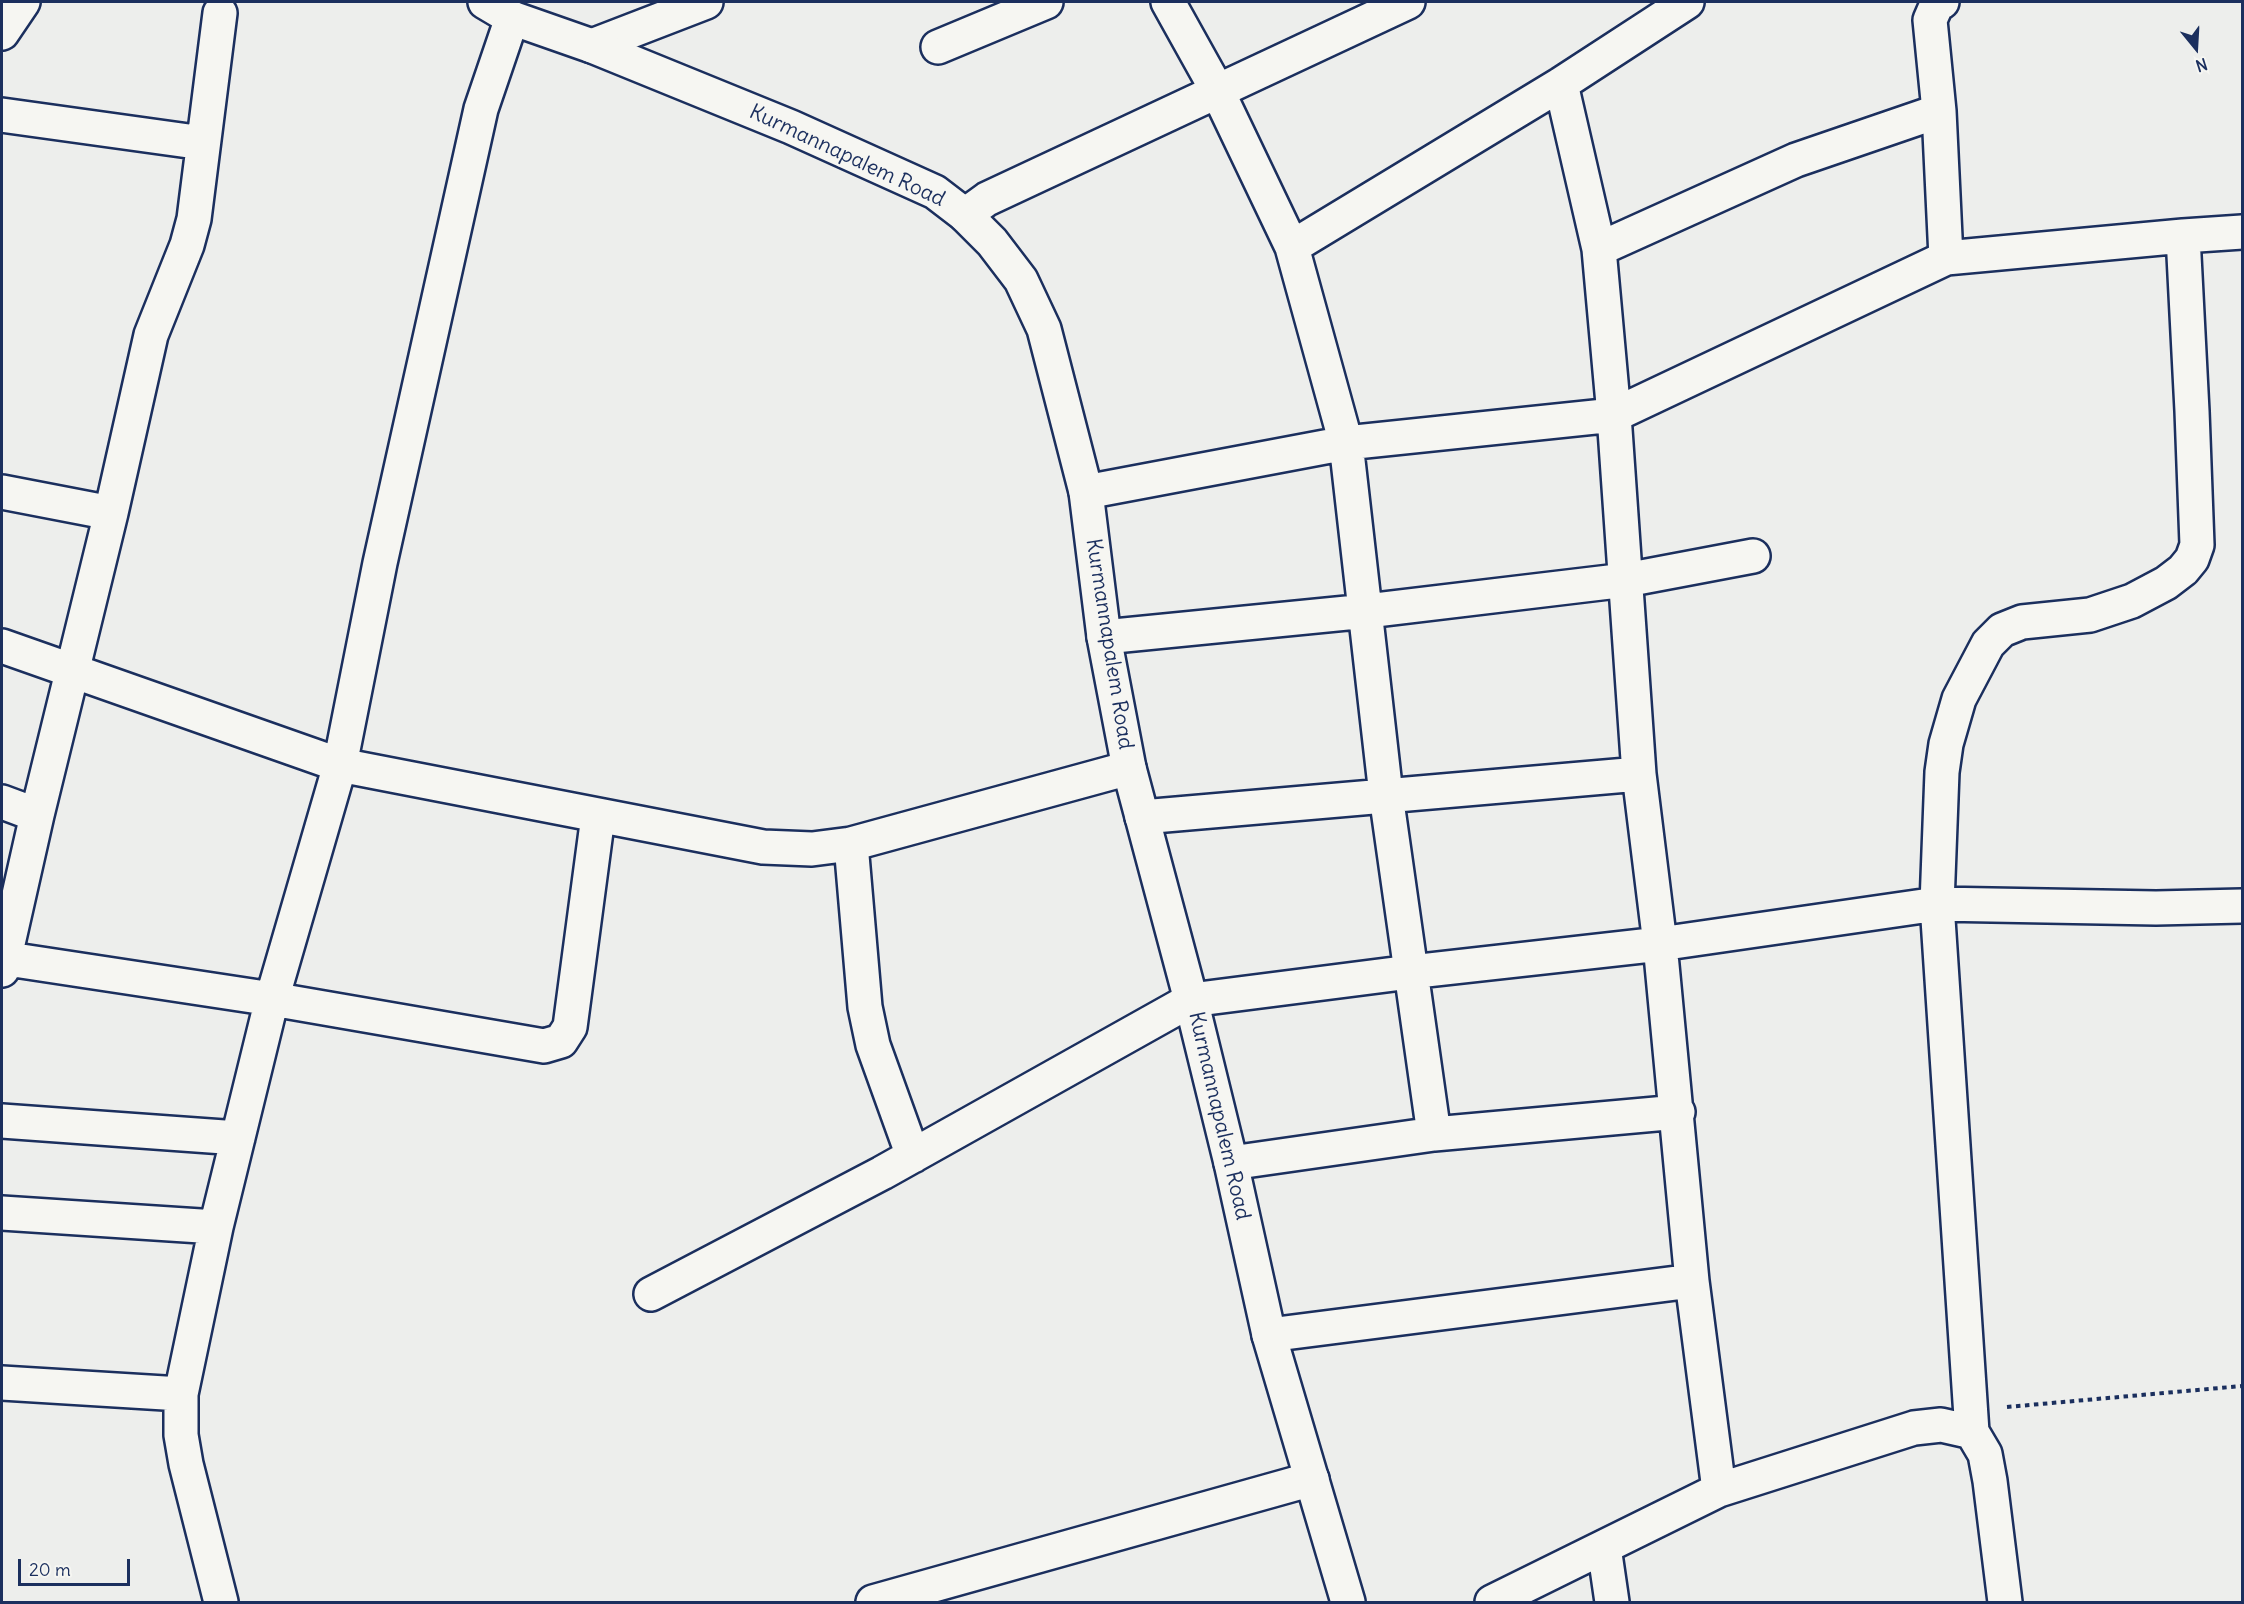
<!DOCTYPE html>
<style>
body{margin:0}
#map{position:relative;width:2244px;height:1604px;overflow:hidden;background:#edeeec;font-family:Delius,sans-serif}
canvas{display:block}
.frame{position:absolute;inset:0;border:3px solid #1b2f5e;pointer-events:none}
.north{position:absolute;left:2166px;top:18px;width:60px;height:60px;-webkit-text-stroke:4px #f6f6f2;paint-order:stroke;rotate:162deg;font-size:16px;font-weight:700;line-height:24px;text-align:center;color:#1b2f5e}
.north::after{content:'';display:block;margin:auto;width:21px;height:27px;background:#1b2f5e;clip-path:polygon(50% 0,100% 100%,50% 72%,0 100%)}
.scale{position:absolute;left:18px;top:1559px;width:112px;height:27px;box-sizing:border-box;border:3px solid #1b2f5e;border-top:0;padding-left:8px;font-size:18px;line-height:21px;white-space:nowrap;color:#1b2f5e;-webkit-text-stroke:4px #f6f6f2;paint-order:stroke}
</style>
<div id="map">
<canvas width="2244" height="1604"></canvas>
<div class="frame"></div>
<div class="north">N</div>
<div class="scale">20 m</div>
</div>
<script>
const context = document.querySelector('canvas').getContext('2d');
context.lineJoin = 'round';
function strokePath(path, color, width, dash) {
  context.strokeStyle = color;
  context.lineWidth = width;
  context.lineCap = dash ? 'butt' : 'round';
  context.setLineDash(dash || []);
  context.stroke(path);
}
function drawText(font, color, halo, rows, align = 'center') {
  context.font = font + ' Delius,sans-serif';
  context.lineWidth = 4.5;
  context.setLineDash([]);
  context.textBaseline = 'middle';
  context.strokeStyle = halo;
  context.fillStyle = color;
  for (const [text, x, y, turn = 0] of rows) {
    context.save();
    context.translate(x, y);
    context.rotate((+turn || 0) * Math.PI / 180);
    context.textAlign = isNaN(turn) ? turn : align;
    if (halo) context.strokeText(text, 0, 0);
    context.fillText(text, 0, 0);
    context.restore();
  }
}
const minor = new Path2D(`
 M 1168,2 L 1217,90 L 1292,247 L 1346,443 L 1386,795 L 1434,1134
 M 1942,2 L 1937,4 L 1930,20 L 1939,111 L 1946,258
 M 2,33 L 23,2
 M 592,46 L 706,2
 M 938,47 L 1046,2
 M 1561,84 L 1599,249 L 1614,415 L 1639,774 L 1660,944 L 1692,1281 L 1719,1490
 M 2,115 L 203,143
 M 965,215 L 987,199 L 1408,2
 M 1292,247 L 1561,84 L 1687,2
 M 1599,249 L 1796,160 L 1939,111
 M 2,492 L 111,513 L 37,815 L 2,970
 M 1086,492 L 1346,443 L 1614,415 L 1946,258 L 2183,236 L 2242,232
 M 111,513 L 151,335 L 187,245 L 194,219 L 220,13
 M 1104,637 L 1367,611 L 1626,580 L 1753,556
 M 2,646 L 340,765 L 763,847 L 812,849 L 851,844 L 1129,768
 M 2,802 L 37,815
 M 1142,817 L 1639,774
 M 851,844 L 865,1007 L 873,1045 L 913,1156
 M 2,958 L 272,999 L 544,1046 L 561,1041 L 570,1027 L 598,816
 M 2,1121 L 238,1138
 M 1231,1163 L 1434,1134 L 1678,1112
 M 2,1213 L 216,1227 L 272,999 L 340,765 L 380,563 L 481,109 L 512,18
 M 651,1294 L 882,1173 L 1191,1000 L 1410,972 L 1660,944 L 1937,904 L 2156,908 L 2242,906
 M 1269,1335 L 1692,1281
 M 2,1383 L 181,1394 L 216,1227
 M 181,1394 L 181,1435 L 186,1464 L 221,1602
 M 1972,1432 L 1937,904 L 1942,772 L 1946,744 L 1959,699 L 1988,644 L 2002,630 L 2022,622 L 2090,615 L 2132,601 L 2166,583 L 2183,570 L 2192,559 L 2197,545 L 2192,411 L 2183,236
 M 1604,1547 L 1612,1602
 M 873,1602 L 1312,1479
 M 1492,1602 L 1719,1490 L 1914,1428 L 1941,1425 L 1972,1432 L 1985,1454 L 1990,1481 L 2005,1602`);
const secondary = new Path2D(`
 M 485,2 L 512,18 L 592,46 L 791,127 L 935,192 L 965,215 L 992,242 L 1021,280 L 1044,329 L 1086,492 L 1104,637 L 1129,768 L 1191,1000 L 1231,1163 L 1269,1335 L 1348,1602`);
strokePath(minor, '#1b2f5e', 38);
strokePath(secondary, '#1b2f5e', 38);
strokePath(new Path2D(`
 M 2007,1407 L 2242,1386`), '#1b2f5e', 4, [4.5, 4.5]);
strokePath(minor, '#f6f6f2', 33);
strokePath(secondary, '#f6f6f2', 33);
drawText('21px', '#1b2f5e', '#f6f6f2', [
 ["Kurmannapalem Road",847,156,25],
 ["Kurmannapalem Road",1109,644,81],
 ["Kurmannapalem Road",1219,1116,77]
]);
</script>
